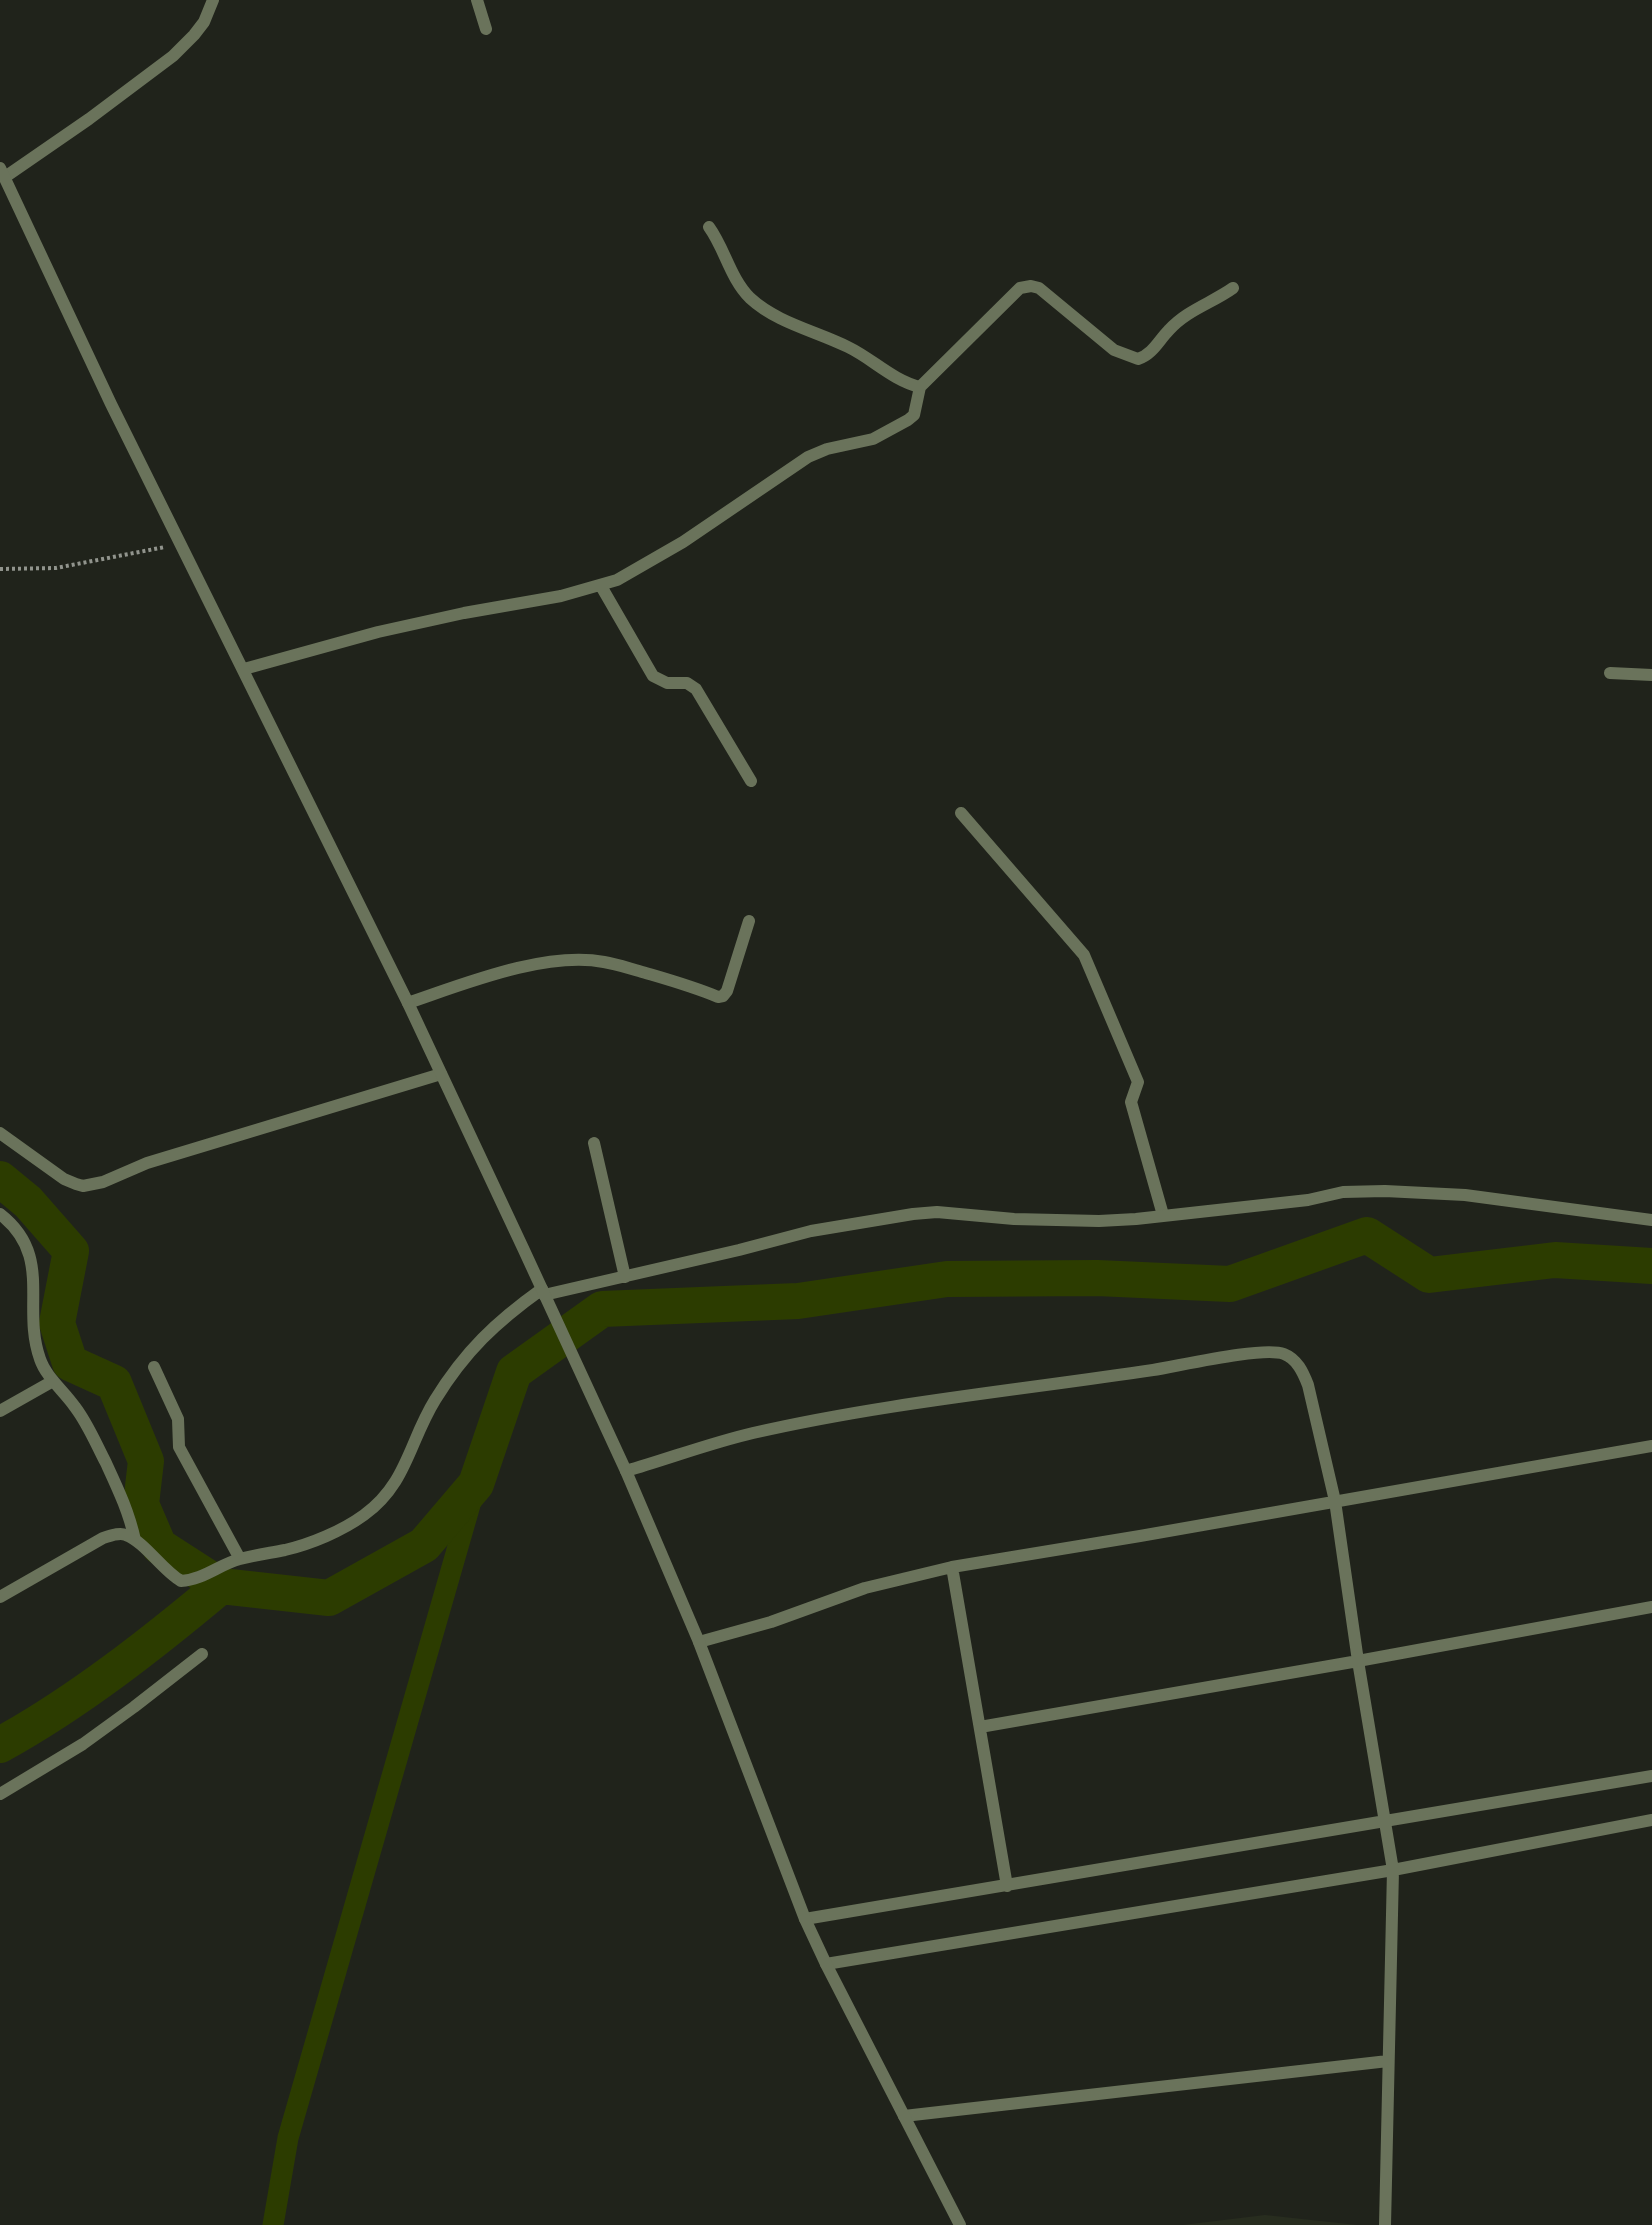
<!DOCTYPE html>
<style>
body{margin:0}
canvas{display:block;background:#20231b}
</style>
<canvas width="1652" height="2225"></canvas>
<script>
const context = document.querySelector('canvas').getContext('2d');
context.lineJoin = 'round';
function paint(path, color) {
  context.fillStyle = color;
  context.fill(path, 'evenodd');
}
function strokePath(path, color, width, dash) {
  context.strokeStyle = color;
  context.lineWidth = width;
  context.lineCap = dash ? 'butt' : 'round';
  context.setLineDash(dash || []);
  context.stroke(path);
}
paint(new Path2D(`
 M 1265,2215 L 1357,2225 L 1183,2225 Z`), '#282d1f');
strokePath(new Path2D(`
 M 273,2225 L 288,2138 L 476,1484`), '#2c3c00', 21);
strokePath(new Path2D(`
 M 0,1179 L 28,1202 L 71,1251 L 57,1323 L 70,1363 L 114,1383 L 146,1461 L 141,1504 L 159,1546 L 221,1586 L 329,1598 L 424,1545 L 476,1484 L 514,1372 L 602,1309 L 798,1301 L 947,1279 L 1097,1278 L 1230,1284 L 1367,1235 L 1429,1275 L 1555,1260 L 1652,1266
 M 0,1745 C 78,1702 153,1643 221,1586`), '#2c3c00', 36);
strokePath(new Path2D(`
 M 0,569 L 56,568 L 165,547`), '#91948d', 4, [3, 3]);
strokePath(new Path2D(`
 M 1610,673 L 1652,675
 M 961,813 L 1084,955 L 1138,1082 L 1131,1102 L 1163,1215`), '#6a735b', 12);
strokePath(new Path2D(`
 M 477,0 L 486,29
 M 5,177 L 89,119 L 173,56 L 194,35 L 204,22 L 213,0
 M 709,227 C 725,249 730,278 750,298 C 777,323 816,331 848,347 C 873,359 892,380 920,387
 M 601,586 L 653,676 L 667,683 L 687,683 L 696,689 L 751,781
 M 244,669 L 378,632 L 464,613 L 561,596 L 617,580 L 683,542 L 808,457 L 827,449 L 873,439 L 908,420 L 914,415 L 920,387 L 1020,288 L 1031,286 L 1039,288 L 1114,350 L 1138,359 C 1153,354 1159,340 1169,330 C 1187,310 1212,303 1233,288
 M 408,1003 C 464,984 545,951 604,962 C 616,964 628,968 639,971 C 666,979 692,986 718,997 L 723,996 L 727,991 L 749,921
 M 0,1133 L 64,1179 L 76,1184 L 83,1186 L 103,1182 L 147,1163 L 441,1074
 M 594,1143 L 625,1277
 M 0,1214 C 54,1256 21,1306 40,1359 C 46,1377 64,1391 75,1407 C 88,1424 96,1444 106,1463 C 118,1489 129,1512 135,1540
 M 544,1295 L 739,1250 L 811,1231 L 913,1214 L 937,1212 L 1014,1219 L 1099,1221 L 1136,1219 L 1308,1200 L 1343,1192 L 1385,1191 L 1465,1195 L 1652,1220
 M 154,1367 L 178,1419 L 179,1447 L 240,1559
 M 0,1411 L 53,1381
 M 626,1471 C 668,1459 710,1443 753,1433 C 884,1403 1020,1390 1153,1370 C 1179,1366 1263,1346 1284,1354 C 1297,1359 1303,1372 1308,1385 L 1335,1501 L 1358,1661 L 1393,1870 L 1385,2225
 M 952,1567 L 1007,1886
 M 0,1597 L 103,1538 C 110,1536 119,1532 126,1535 C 145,1542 162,1570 181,1581 C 203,1580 220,1564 240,1559 C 255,1555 270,1553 285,1550 C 311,1544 342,1531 364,1515 C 407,1484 409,1442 435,1400 C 465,1351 496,1322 542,1289
 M 699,1642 L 771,1622 L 865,1588 L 952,1567 L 1140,1536 L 1652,1446
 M 980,1727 L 1358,1661 L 1652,1607
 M 0,1794 L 83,1744 L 134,1707 L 202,1654
 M 805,1919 L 1652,1776
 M 826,1964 L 1393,1870 L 1652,1820
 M 904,2116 L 1388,2061`), '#6a735b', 12);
strokePath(new Path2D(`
 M 0,168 L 111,404 L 408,1003 L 523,1248 L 626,1471 L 699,1642 L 805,1919 L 826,1964 L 960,2225`), '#6a735b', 12);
</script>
